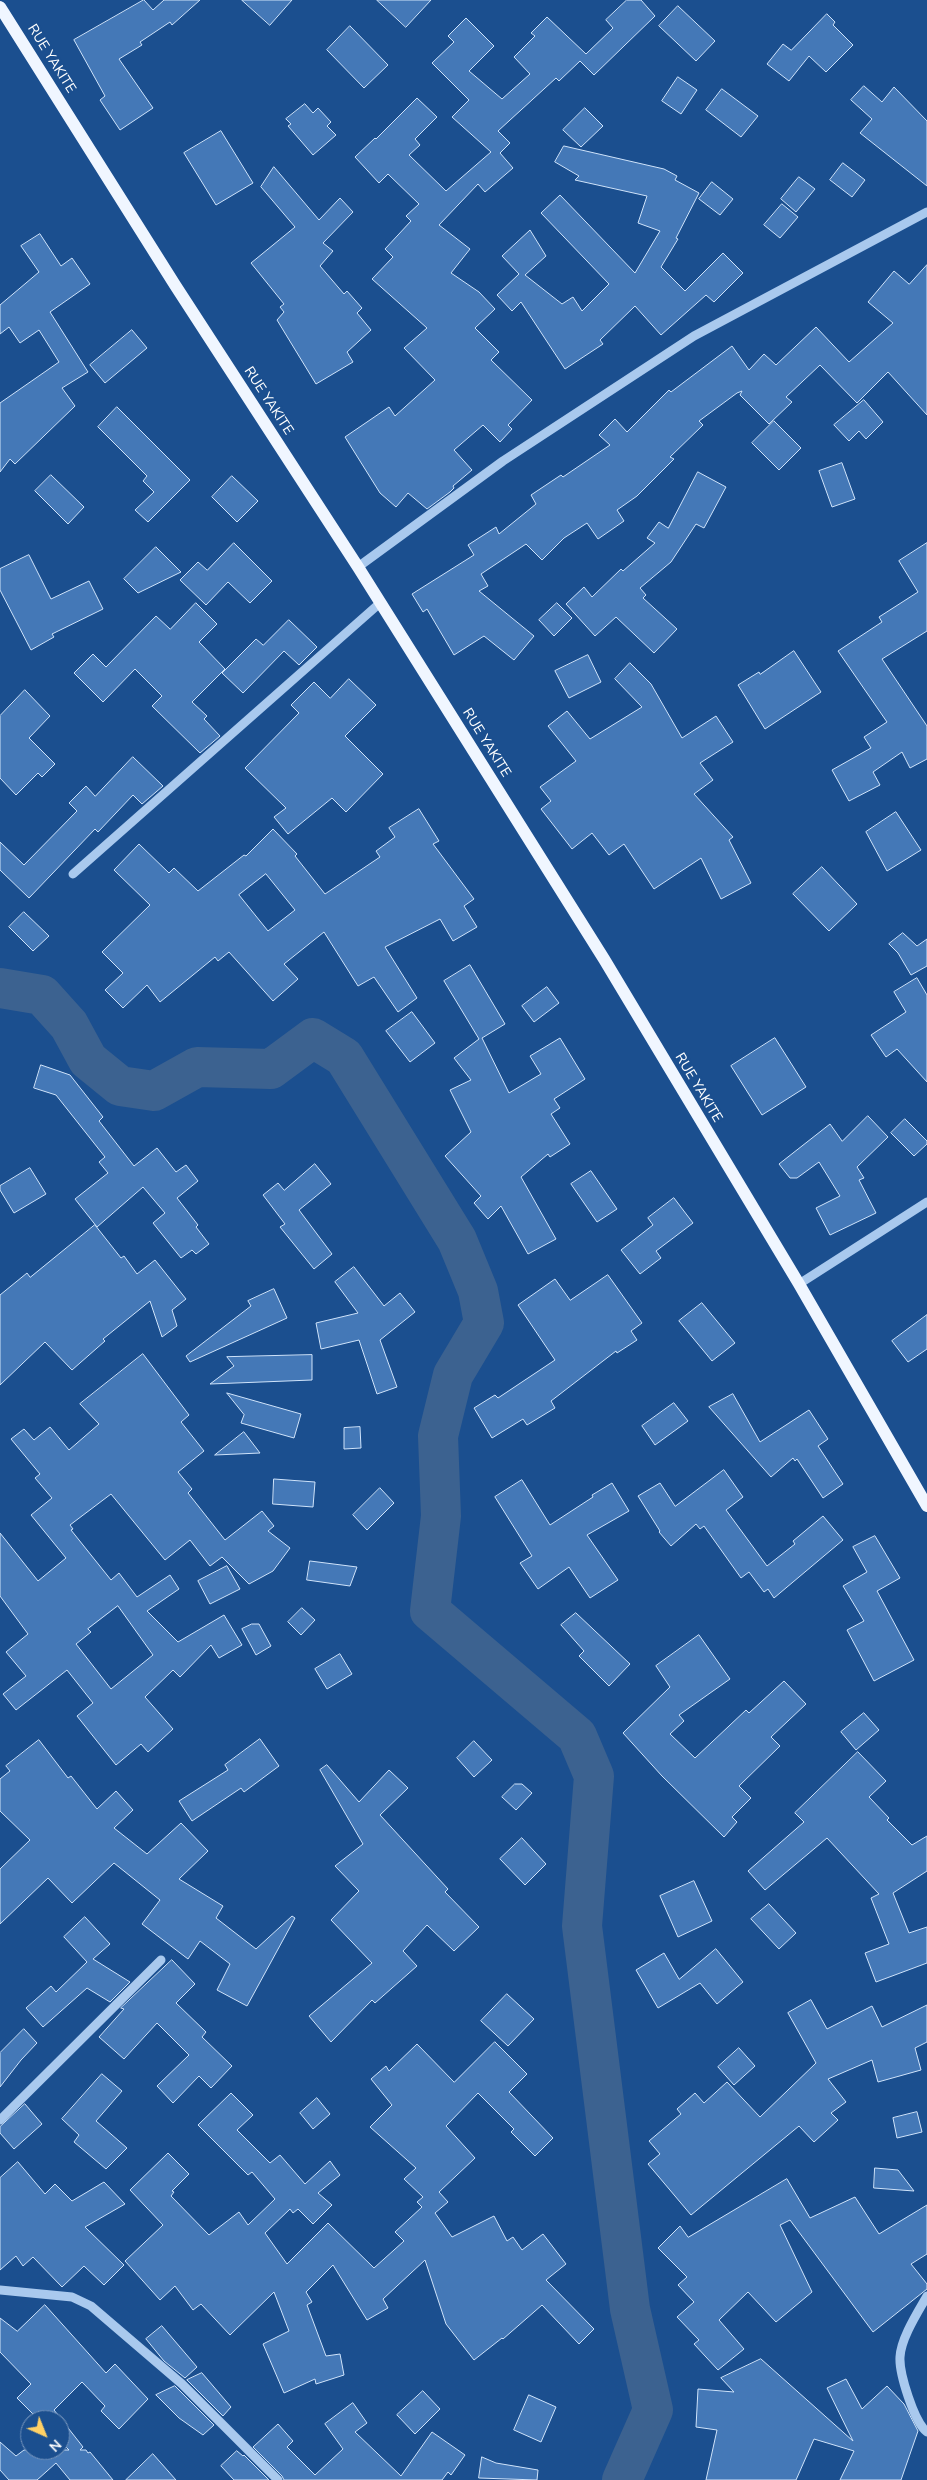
<!DOCTYPE html>
<style>
body{margin:0}
#map{position:relative;width:927px;height:2480px;overflow:hidden;background:#1b4f8f;font-family:"Nunito Sans",sans-serif}
canvas{display:block}
.north{position:absolute;left:20px;top:2410px;width:50px;height:50px;box-sizing:border-box;background:#1b4f8f;border:1px solid #7695bc;border-radius:50%;rotate:136deg;font-size:14px;font-weight:700;line-height:20px;text-align:center;color:#fff}
.north::after{content:'';display:block;margin:auto;width:18px;height:22px;background:#ffd166;clip-path:polygon(50% 0,100% 100%,50% 72%,0 100%)}
</style>
<div id="map">
<canvas width="927" height="2480"></canvas>
<div class="north">N</div>
</div>
<script>
const context = document.querySelector('canvas').getContext('2d');
context.lineJoin = 'round';
function strokePath(path, color, width, dash) {
  context.strokeStyle = color;
  context.lineWidth = width;
  context.lineCap = dash ? 'butt' : 'round';
  context.setLineDash(dash || []);
  context.stroke(path);
}
function paint(path, color) {
  context.fillStyle = color;
  context.fill(path, 'evenodd');
}
function drawText(font, color, halo, rows, align = 'center') {
  context.font = font + ' "Nunito Sans",sans-serif';
  context.lineWidth = 4;
  context.setLineDash([]);
  context.textBaseline = 'middle';
  context.strokeStyle = halo;
  context.fillStyle = color;
  for (const [text, x, y, turn = 0] of rows) {
    context.save();
    context.translate(x, y);
    context.rotate((+turn || 0) * Math.PI / 180);
    context.textAlign = isNaN(turn) ? turn : align;
    if (halo) context.strokeText(text, 0, 0);
    context.fillText(text, 0, 0);
    context.restore();
  }
}
strokePath(new Path2D(`
 M 0,988 L 42,995 L 69,1025 L 88,1060 L 120,1086 L 154,1091 L 197,1067 L 271,1069 L 313,1038 L 344,1057 L 457,1240 L 478,1291 L 484,1323 L 453,1375 L 438,1436 L 441,1516 L 430,1611 L 577,1736 L 594,1776 L 582,1926 L 630,2309 L 653,2410 L 622,2480`), '#3c6290', 40);
const building = new Path2D(`
 M 144,0 L 153,10 L 164,0 L 200,0 L 172,25 L 170,22 L 140,42 L 142,45 L 119,59 L 153,108 L 120,130 L 100,100 L 105,96 L 74,40 Z
 M 242,0 L 292,0 L 270,25 Z
 M 377,0 L 431,0 L 406,27 Z
 M 627,0 L 641,0 L 655,16 L 594,75 L 580,61 L 559,81 L 556,78 L 498,131 L 510,143 L 500,153 L 513,168 L 485,192 L 478,184 L 439,225 L 470,249 L 451,273 L 479,292 L 495,309 L 475,328 L 499,352 L 491,360 L 532,400 L 508,425 L 512,429 L 500,442 L 483,425 L 454,450 L 472,470 L 453,486 L 454,488 L 450,492 L 427,509 L 408,493 L 396,507 L 380,493 L 345,437 L 389,407 L 395,416 L 435,380 L 404,348 L 427,328 L 372,279 L 393,257 L 385,249 L 411,221 L 406,216 L 419,204 L 388,174 L 379,183 L 355,157 L 375,138 L 376,139 L 417,98 L 437,117 L 415,139 L 420,145 L 409,155 L 446,191 L 491,152 L 452,117 L 469,100 L 432,63 L 454,42 L 448,36 L 466,18 L 494,46 L 469,71 L 502,99 L 530,74 L 514,57 L 535,36 L 531,33 L 547,17 L 586,54 L 613,28 L 606,20 Z
 M 678,6 L 715,41 L 696,61 L 659,26 Z
 M 827,14 L 835,22 L 833,25 L 853,45 L 826,72 L 809,56 L 789,81 L 767,64 L 783,44 L 791,50 Z
 M 350,26 L 388,65 L 364,88 L 327,50 Z
 M 678,77 L 697,90 L 681,114 L 662,101 Z
 M 864,86 L 882,102 L 894,87 L 927,121 L 927,186 L 860,133 L 872,119 L 851,100 Z
 M 722,89 L 758,116 L 741,137 L 706,110 Z
 M 305,104 L 313,113 L 318,108 L 331,122 L 327,126 L 336,135 L 313,155 L 288,126 L 291,124 L 286,119 Z
 M 585,108 L 603,126 L 581,147 L 563,130 Z
 M 221,131 L 253,183 L 216,205 L 184,153 Z
 M 564,146 L 664,169 L 677,176 L 675,180 L 699,193 L 676,238 L 678,239 L 661,267 L 685,291 L 723,253 L 743,273 L 714,302 L 706,295 L 661,335 L 635,306 L 600,340 L 603,344 L 565,369 L 521,302 L 512,311 L 497,295 L 519,274 L 502,256 L 530,230 L 546,256 L 525,275 L 562,304 L 573,297 L 582,311 L 609,284 L 541,213 L 560,195 L 635,273 L 660,231 L 638,223 L 647,196 L 575,180 L 579,176 L 555,162 Z
 M 843,163 L 865,180 L 852,197 L 830,180 Z
 M 274,167 L 319,220 L 340,198 L 353,212 L 323,243 L 333,251 L 320,266 L 344,294 L 347,291 L 362,308 L 357,313 L 371,330 L 347,352 L 353,362 L 316,384 L 277,320 L 284,312 L 280,307 L 284,304 L 251,263 L 295,227 L 261,187 Z
 M 799,177 L 815,189 L 796,212 L 781,199 Z
 M 712,182 L 733,199 L 720,215 L 699,199 Z
 M 782,204 L 798,217 L 780,238 L 764,225 Z
 M 40,234 L 61,266 L 72,258 L 90,284 L 50,312 L 88,372 L 62,388 L 75,406 L 15,464 L 10,459 L 0,472 L 0,403 L 59,362 L 39,330 L 20,343 L 9,327 L 0,334 L 0,305 L 39,272 L 21,246 Z
 M 927,265 L 927,415 L 888,372 L 857,403 L 820,365 L 786,397 L 792,402 L 769,424 L 740,395 L 742,391 L 737,393 L 699,421 L 703,425 L 670,457 L 674,459 L 637,496 L 617,510 L 624,521 L 598,539 L 587,523 L 564,538 L 542,560 L 526,544 L 481,574 L 488,586 L 479,591 L 534,636 L 514,660 L 484,636 L 454,655 L 427,609 L 423,612 L 412,594 L 474,555 L 468,545 L 496,527 L 499,534 L 536,504 L 531,495 L 561,475 L 563,477 L 610,445 L 599,435 L 615,419 L 627,432 L 669,390 L 671,392 L 732,346 L 749,370 L 764,354 L 776,365 L 816,327 L 849,362 L 893,323 L 868,302 L 894,271 L 909,284 Z
 M 132,330 L 147,348 L 105,383 L 90,365 Z
 M 864,400 L 883,422 L 866,439 L 859,431 L 849,441 L 834,425 Z
 M 117,407 L 190,480 L 148,522 L 135,510 L 154,492 L 143,481 L 147,476 L 98,427 Z
 M 774,421 L 801,448 L 779,470 L 752,443 Z
 M 842,463 L 855,499 L 832,507 L 819,471 Z
 M 698,472 L 726,487 L 704,528 L 696,524 L 671,562 L 640,588 L 646,595 L 643,598 L 677,629 L 654,653 L 616,617 L 595,636 L 566,604 L 584,587 L 592,597 L 621,569 L 623,571 L 655,543 L 647,538 L 659,522 L 668,528 Z
 M 51,475 L 84,507 L 68,524 L 35,491 Z
 M 232,476 L 258,501 L 237,522 L 212,497 Z
 M 234,543 L 272,581 L 250,603 L 228,582 L 206,605 L 180,580 L 198,562 L 207,570 Z
 M 927,543 L 927,631 L 882,659 L 927,726 L 927,759 L 910,768 L 902,752 L 873,772 L 880,785 L 849,801 L 832,770 L 871,748 L 864,737 L 887,722 L 838,651 L 882,622 L 879,617 L 918,592 L 899,561 Z
 M 156,547 L 181,572 L 138,593 L 124,579 Z
 M 29,555 L 51,599 L 89,581 L 103,609 L 52,634 L 54,637 L 31,650 L 0,590 L 0,569 Z
 M 196,603 L 217,624 L 199,642 L 225,669 L 192,702 L 207,716 L 204,719 L 220,736 L 200,753 L 152,706 L 162,696 L 135,669 L 103,702 L 74,673 L 93,654 L 106,667 L 156,616 L 170,629 Z
 M 557,603 L 572,618 L 554,636 L 539,620 Z
 M 289,620 L 317,647 L 299,665 L 284,651 L 243,693 L 222,673 L 256,639 L 263,645 Z
 M 794,651 L 821,692 L 765,729 L 738,685 L 759,672 L 760,674 Z
 M 588,655 L 601,682 L 569,698 L 555,671 Z
 M 630,663 L 651,684 L 682,738 L 716,716 L 733,742 L 700,763 L 713,780 L 694,794 L 733,837 L 729,840 L 751,883 L 721,899 L 701,858 L 654,889 L 624,844 L 609,855 L 592,833 L 572,849 L 541,809 L 551,801 L 540,787 L 576,761 L 548,726 L 567,711 L 590,739 L 642,707 L 615,679 Z
 M 349,679 L 376,705 L 345,736 L 383,774 L 346,812 L 332,798 L 288,834 L 274,817 L 286,808 L 245,768 L 299,713 L 291,705 L 314,682 L 330,698 Z
 M 25,690 L 50,716 L 29,738 L 55,764 L 42,777 L 38,773 L 16,795 L 0,778 L 0,716 Z
 M 133,757 L 163,786 L 142,804 L 133,795 L 98,832 L 95,829 L 29,898 L 0,870 L 0,842 L 24,865 L 77,811 L 69,803 L 86,786 L 95,796 Z
 M 419,809 L 439,841 L 433,844 L 474,899 L 464,906 L 477,927 L 453,941 L 440,919 L 385,947 L 417,998 L 398,1012 L 374,977 L 358,986 L 324,932 L 284,964 L 298,979 L 273,1001 L 229,952 L 218,961 L 215,957 L 160,1002 L 147,985 L 123,1008 L 105,990 L 123,973 L 102,952 L 150,905 L 114,870 L 139,844 L 169,873 L 174,868 L 198,891 L 244,855 L 246,856 L 273,829 L 297,854 L 295,856 L 325,894 L 380,857 L 376,851 L 395,837 L 389,828 ZM 266,874 L 295,910 L 268,931 L 239,895 Z
 M 896,812 L 921,850 L 887,871 L 866,832 Z
 M 822,867 L 857,904 L 829,931 L 793,894 Z
 M 24,912 L 49,936 L 33,951 L 9,927 Z
 M 903,933 L 917,946 L 927,939 L 927,966 L 911,975 L 898,953 L 889,944 Z
 M 470,965 L 505,1024 L 482,1038 L 509,1093 L 541,1074 L 530,1056 L 560,1038 L 585,1079 L 554,1099 L 560,1108 L 551,1114 L 570,1144 L 550,1157 L 548,1154 L 521,1177 L 556,1239 L 528,1254 L 501,1206 L 488,1219 L 474,1203 L 481,1196 L 445,1156 L 471,1132 L 450,1090 L 471,1080 L 454,1058 L 479,1039 L 444,981 Z
 M 917,978 L 927,995 L 927,1082 L 897,1049 L 886,1057 L 871,1035 L 906,1012 L 894,992 Z
 M 547,987 L 559,1003 L 534,1022 L 522,1006 Z
 M 412,1012 L 435,1043 L 410,1062 L 386,1031 Z
 M 775,1038 L 806,1087 L 762,1115 L 731,1066 Z
 M 41,1065 L 70,1075 L 103,1117 L 99,1121 L 134,1166 L 157,1148 L 176,1172 L 186,1165 L 198,1181 L 177,1198 L 198,1225 L 196,1227 L 209,1244 L 196,1254 L 192,1250 L 181,1258 L 153,1223 L 165,1213 L 143,1187 L 97,1227 L 75,1199 L 108,1173 L 99,1162 L 105,1157 L 56,1095 L 34,1088 Z
 M 868,1116 L 888,1137 L 857,1167 L 864,1178 L 859,1180 L 876,1213 L 830,1235 L 816,1208 L 840,1196 L 819,1162 L 797,1178 L 790,1178 L 779,1164 L 830,1124 L 842,1141 Z
 M 905,1119 L 927,1141 L 927,1144 L 914,1156 L 891,1133 Z
 M 315,1164 L 331,1184 L 299,1210 L 332,1254 L 314,1269 L 280,1227 L 285,1224 L 263,1195 L 278,1183 L 284,1190 Z
 M 30,1168 L 46,1194 L 14,1213 L 0,1190 L 0,1186 Z
 M 591,1171 L 617,1209 L 597,1222 L 571,1184 Z
 M 674,1198 L 693,1223 L 656,1251 L 661,1258 L 640,1274 L 621,1250 L 653,1225 L 648,1218 Z
 M 95,1225 L 121,1258 L 124,1256 L 137,1274 L 155,1260 L 186,1299 L 172,1310 L 177,1326 L 162,1337 L 150,1301 L 103,1339 L 105,1341 L 72,1370 L 45,1342 L 0,1385 L 0,1295 L 27,1273 L 30,1277 Z
 M 354,1267 L 384,1306 L 400,1293 L 415,1312 L 380,1340 L 397,1387 L 377,1394 L 359,1340 L 321,1349 L 316,1323 L 358,1313 L 335,1282 Z
 M 608,1275 L 642,1323 L 631,1331 L 637,1340 L 617,1353 L 616,1351 L 551,1401 L 555,1408 L 527,1425 L 523,1419 L 492,1438 L 474,1408 L 495,1395 L 498,1398 L 555,1360 L 518,1305 L 555,1279 L 570,1300 Z
 M 274,1289 L 287,1318 L 190,1362 L 186,1356 L 251,1306 L 248,1301 Z
 M 702,1303 L 735,1343 L 712,1361 L 679,1321 Z
 M 927,1315 L 927,1349 L 908,1362 L 892,1341 Z
 M 143,1354 L 189,1415 L 181,1422 L 204,1451 L 178,1472 L 192,1489 L 188,1493 L 225,1540 L 262,1511 L 274,1526 L 268,1531 L 290,1548 L 273,1571 L 249,1584 L 222,1557 L 210,1566 L 190,1540 L 165,1560 L 111,1494 L 70,1525 L 73,1529 L 71,1530 L 111,1580 L 119,1573 L 137,1597 L 170,1575 L 179,1589 L 147,1611 L 178,1642 L 224,1615 L 242,1645 L 219,1658 L 211,1645 L 180,1677 L 173,1670 L 145,1697 L 173,1729 L 148,1752 L 141,1744 L 116,1765 L 77,1716 L 93,1703 L 67,1670 L 16,1710 L 3,1694 L 26,1676 L 6,1652 L 28,1634 L 0,1596 L 0,1533 L 38,1581 L 66,1558 L 31,1515 L 52,1498 L 35,1478 L 40,1474 L 11,1439 L 24,1429 L 34,1440 L 50,1427 L 69,1450 L 99,1424 L 80,1404 ZM 118,1606 L 153,1655 L 111,1689 L 76,1644 L 91,1632 L 88,1629 Z
 M 312,1355 L 312,1380 L 210,1384 L 234,1366 L 227,1357 Z
 M 227,1393 L 301,1414 L 294,1438 L 241,1423 L 244,1415 Z
 M 733,1394 L 760,1442 L 809,1410 L 828,1439 L 818,1446 L 843,1484 L 823,1498 L 797,1459 L 795,1461 L 793,1458 L 771,1477 L 709,1407 Z
 M 674,1403 L 688,1421 L 655,1445 L 642,1426 Z
 M 360,1427 L 361,1448 L 344,1449 L 344,1428 Z
 M 244,1432 L 260,1453 L 215,1455 Z
 M 724,1470 L 743,1497 L 726,1510 L 767,1566 L 795,1544 L 793,1541 L 823,1516 L 843,1540 L 774,1598 L 768,1589 L 764,1592 L 749,1572 L 741,1578 L 704,1526 L 700,1529 L 696,1524 L 671,1546 L 659,1532 L 660,1531 L 638,1496 L 660,1483 L 675,1506 Z
 M 274,1479 L 315,1482 L 313,1507 L 273,1504 Z
 M 522,1480 L 550,1525 L 593,1497 L 592,1495 L 612,1483 L 629,1511 L 587,1535 L 618,1580 L 590,1598 L 569,1567 L 538,1589 L 520,1563 L 532,1556 L 495,1497 Z
 M 380,1488 L 394,1503 L 367,1530 L 353,1515 Z
 M 875,1536 L 900,1578 L 877,1591 L 914,1660 L 874,1681 L 847,1630 L 864,1621 L 843,1586 L 867,1572 L 853,1547 Z
 M 310,1561 L 357,1567 L 350,1586 L 307,1580 Z
 M 227,1566 L 240,1589 L 210,1604 L 198,1581 Z
 M 302,1608 L 315,1620 L 301,1635 L 288,1622 Z
 M 576,1613 L 630,1664 L 609,1686 L 579,1656 L 584,1651 L 561,1625 Z
 M 252,1624 L 259,1624 L 271,1646 L 256,1655 L 242,1629 Z
 M 699,1635 L 730,1679 L 679,1715 L 684,1721 L 670,1734 L 695,1758 L 746,1710 L 749,1713 L 784,1681 L 806,1704 L 771,1737 L 780,1746 L 739,1786 L 751,1798 L 732,1817 L 737,1822 L 724,1837 L 662,1776 L 623,1733 L 670,1687 L 656,1666 Z
 M 340,1654 L 352,1674 L 327,1689 L 315,1669 Z
 M 864,1713 L 879,1730 L 856,1750 L 841,1732 Z
 M 260,1739 L 279,1766 L 244,1792 L 241,1788 L 192,1821 L 179,1801 L 228,1770 L 225,1765 Z
 M 39,1740 L 68,1778 L 71,1776 L 97,1809 L 116,1791 L 133,1810 L 114,1828 L 147,1854 L 181,1823 L 208,1851 L 179,1879 L 223,1906 L 216,1918 L 256,1949 L 292,1916 L 295,1918 L 247,2006 L 217,1990 L 230,1964 L 200,1941 L 188,1959 L 142,1924 L 160,1900 L 114,1863 L 72,1903 L 48,1878 L 0,1924 L 0,1869 L 30,1840 L 0,1811 L 0,1779 L 10,1771 L 6,1766 Z
 M 474,1741 L 492,1760 L 474,1777 L 457,1758 Z
 M 858,1752 L 886,1781 L 869,1797 L 889,1818 L 887,1820 L 912,1845 L 927,1836 L 927,1871 L 893,1893 L 909,1933 L 927,1927 L 927,1963 L 876,1982 L 865,1953 L 889,1944 L 871,1898 L 879,1894 L 827,1838 L 765,1890 L 748,1871 L 804,1822 L 795,1813 Z
 M 327,1765 L 359,1802 L 389,1770 L 408,1788 L 380,1815 L 448,1889 L 445,1892 L 479,1927 L 454,1951 L 427,1925 L 403,1951 L 417,1966 L 375,2003 L 372,2000 L 331,2042 L 309,2016 L 372,1963 L 331,1920 L 359,1891 L 335,1866 L 363,1844 L 320,1770 Z
 M 515,1784 L 522,1784 L 532,1793 L 516,1810 L 502,1797 Z
 M 522,1838 L 546,1864 L 525,1885 L 500,1859 Z
 M 694,1881 L 712,1921 L 678,1937 L 660,1896 Z
 M 769,1904 L 796,1933 L 779,1949 L 751,1919 Z
 M 85,1917 L 110,1944 L 93,1959 L 130,1982 L 110,2002 L 87,1988 L 43,2027 L 26,2008 L 51,1986 L 56,1992 L 87,1962 L 64,1937 Z
 M 716,1949 L 743,1982 L 717,2004 L 700,1983 L 658,2008 L 636,1970 L 664,1953 L 679,1979 Z
 M 172,1960 L 195,1984 L 176,2003 L 206,2032 L 202,2037 L 232,2066 L 211,2088 L 199,2076 L 173,2103 L 157,2086 L 189,2055 L 157,2023 L 124,2059 L 99,2037 L 124,2009 L 121,2008 Z
 M 507,1994 L 534,2019 L 508,2046 L 481,2021 Z
 M 811,2000 L 827,2029 L 872,2006 L 882,2027 L 927,2005 L 927,2042 L 915,2048 L 921,2070 L 878,2082 L 872,2060 L 828,2079 L 846,2102 L 831,2113 L 838,2120 L 814,2142 L 799,2126 L 691,2215 L 648,2164 L 660,2154 L 649,2141 L 681,2114 L 677,2109 L 695,2093 L 704,2103 L 727,2082 L 760,2117 L 816,2063 L 788,2013 Z
 M 24,2029 L 37,2043 L 21,2060 L 0,2087 L 0,2053 Z
 M 495,2042 L 527,2074 L 509,2092 L 553,2138 L 535,2156 L 511,2132 L 514,2129 L 478,2093 L 446,2126 L 475,2158 L 439,2192 L 448,2202 L 435,2213 L 452,2237 L 494,2216 L 507,2241 L 513,2237 L 522,2250 L 543,2234 L 566,2264 L 546,2280 L 594,2329 L 579,2344 L 542,2305 L 503,2339 L 502,2338 L 474,2360 L 446,2324 L 425,2260 L 383,2299 L 388,2308 L 367,2320 L 333,2265 L 306,2292 L 312,2302 L 307,2305 L 326,2356 L 340,2354 L 344,2375 L 316,2384 L 315,2379 L 284,2393 L 263,2344 L 289,2331 L 274,2292 L 230,2335 L 201,2304 L 193,2310 L 175,2286 L 160,2300 L 125,2261 L 163,2225 L 130,2190 L 168,2153 L 189,2174 L 172,2191 L 174,2192 L 171,2196 L 209,2235 L 239,2212 L 248,2225 L 275,2199 L 252,2172 L 248,2175 L 198,2125 L 231,2093 L 253,2115 L 237,2130 L 270,2163 L 280,2155 L 305,2184 L 330,2161 L 340,2175 L 318,2193 L 332,2205 L 313,2224 L 298,2209 L 293,2213 L 290,2209 L 265,2233 L 287,2264 L 328,2223 L 374,2268 L 404,2241 L 395,2232 L 422,2207 L 417,2202 L 423,2197 L 404,2179 L 416,2168 L 370,2127 L 392,2105 L 371,2079 L 386,2066 L 389,2071 L 417,2044 L 454,2082 Z
 M 739,2048 L 755,2066 L 734,2085 L 718,2067 Z
 M 102,2074 L 122,2091 L 96,2121 L 127,2148 L 106,2169 L 74,2142 L 79,2135 L 62,2119 Z
 M 317,2098 L 330,2114 L 313,2129 L 300,2113 Z
 M 25,2104 L 42,2124 L 14,2149 L 0,2133 L 0,2127 Z
 M 917,2112 L 922,2132 L 897,2138 L 893,2118 Z
 M 18,2162 L 45,2194 L 55,2184 L 72,2201 L 104,2182 L 125,2204 L 85,2227 L 124,2265 L 104,2285 L 84,2266 L 62,2287 L 33,2257 L 23,2266 L 16,2256 L 0,2270 L 0,2178 Z
 M 875,2168 L 898,2170 L 914,2191 L 874,2188 Z
 M 787,2179 L 810,2218 L 855,2197 L 879,2234 L 927,2205 L 927,2254 L 911,2264 L 927,2284 L 927,2289 L 873,2332 L 790,2220 L 780,2225 L 812,2292 L 776,2322 L 748,2292 L 719,2320 L 744,2349 L 718,2370 L 694,2344 L 699,2340 L 677,2317 L 694,2302 L 678,2285 L 687,2277 L 658,2248 L 680,2226 L 688,2237 Z
 M 45,2305 L 106,2373 L 115,2364 L 148,2399 L 119,2429 L 101,2411 L 105,2406 L 82,2382 L 54,2410 L 83,2447 L 80,2450 L 86,2450 L 88,2453 L 90,2452 L 113,2480 L 70,2480 L 56,2463 L 37,2480 L 9,2480 L 0,2470 L 0,2442 L 16,2456 L 24,2450 L 69,2450 L 60,2441 L 60,2420 L 39,2420 L 17,2398 L 31,2384 L 0,2352 L 0,2318 L 17,2331 Z
 M 162,2326 L 197,2367 L 185,2378 L 164,2361 L 146,2339 Z
 M 761,2359 L 853,2441 L 827,2388 L 846,2379 L 862,2409 L 887,2386 L 904,2404 L 918,2431 L 901,2480 L 840,2480 L 854,2451 L 814,2439 L 796,2480 L 706,2480 L 717,2430 L 696,2427 L 698,2389 L 734,2392 L 721,2378 Z
 M 202,2373 L 231,2407 L 223,2416 L 187,2380 Z
 M 175,2386 L 214,2425 L 203,2435 L 179,2418 L 156,2395 Z
 M 423,2391 L 440,2409 L 415,2434 L 397,2415 Z
 M 529,2395 L 556,2407 L 541,2442 L 514,2430 Z
 M 353,2403 L 367,2423 L 355,2432 L 401,2476 L 432,2432 L 465,2455 L 451,2475 L 448,2472 L 442,2480 L 284,2480 L 282,2476 L 253,2447 L 278,2424 L 293,2441 L 287,2447 L 315,2475 L 343,2449 L 325,2424 Z
 M 237,2451 L 243,2456 L 244,2455 L 269,2480 L 234,2480 L 221,2466 Z
 M 153,2454 L 176,2480 L 126,2480 Z
 M 482,2457 L 496,2463 L 538,2470 L 537,2480 L 479,2478 Z`);
paint(building, '#4478b7');
strokePath(building, '#cfe3fa', 1);
strokePath(new Path2D(`
 M 358,567 L 503,461 L 694,336 L 927,212
 M 73,874 L 380,603
 M 799,1284 L 927,1202
 M 0,2120 L 161,1960
 M 0,2290 L 72,2297 L 91,2306 L 182,2384 L 278,2480
 M 927,2296 C 918,2312 901,2338 900,2357 C 899,2373 914,2422 927,2432`), '#a9c9ee', 9);
strokePath(new Path2D(`
 M 0,7 L 175,285 L 358,567 L 604,959 L 799,1284 L 927,1506`), '#f0f6ff', 12);
drawText('14px', '#fff', '#1b4f8f', [
 ["RUE YAKITE",51,59,58],
 ["RUE YAKITE",268,401,57],
 ["RUE YAKITE",486,743,58],
 ["RUE YAKITE",698,1088,59]
]);
</script>
